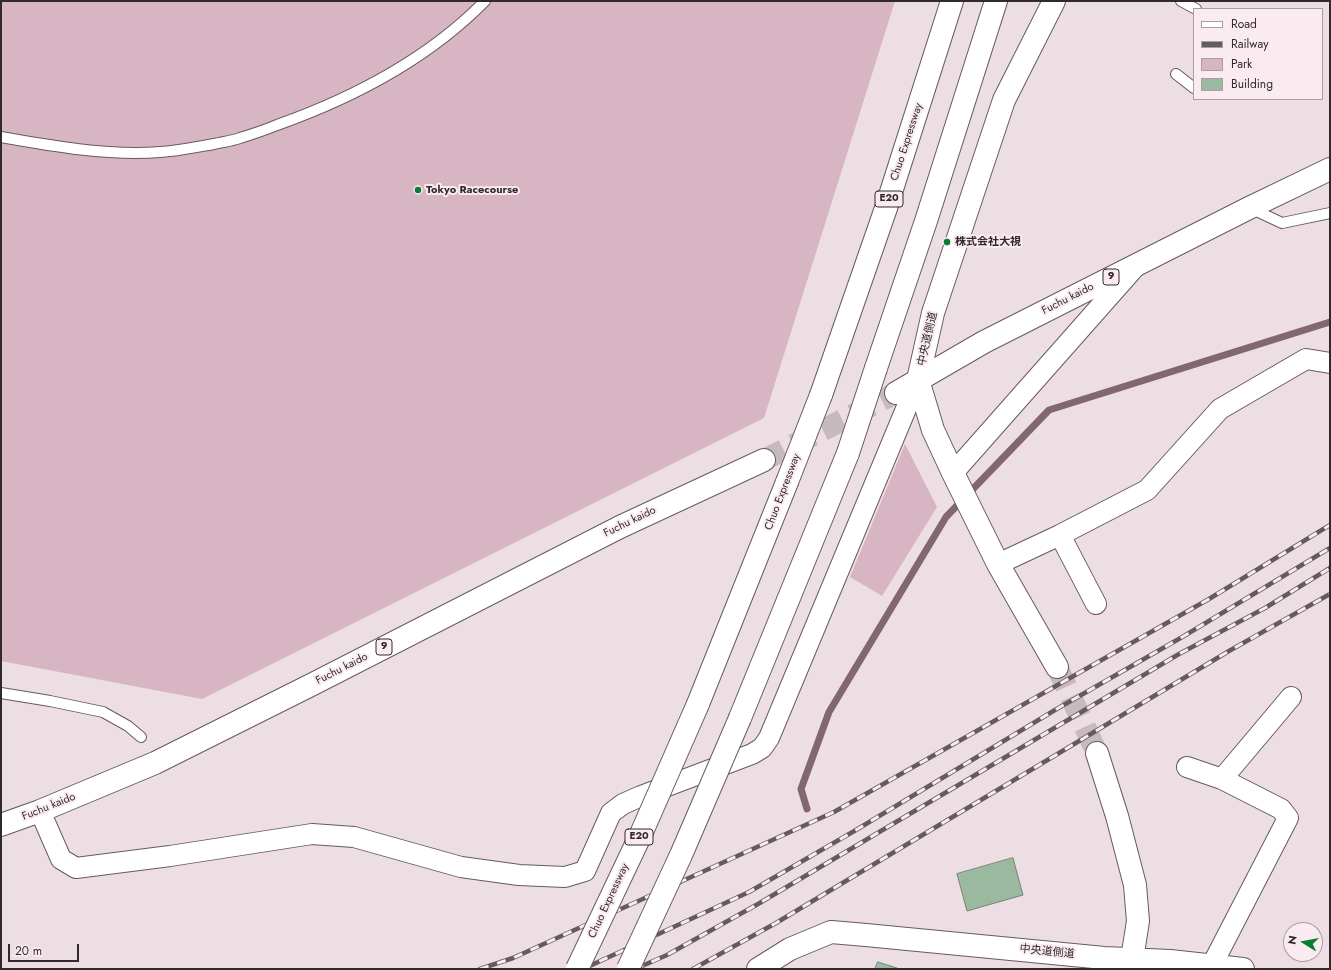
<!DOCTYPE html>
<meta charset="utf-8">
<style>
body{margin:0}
#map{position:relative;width:1331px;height:970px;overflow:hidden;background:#eddee4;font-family:Jost,sans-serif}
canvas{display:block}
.frame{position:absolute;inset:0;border:2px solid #302a2c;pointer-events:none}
.legend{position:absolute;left:1193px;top:8px;width:130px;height:92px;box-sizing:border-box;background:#faebf1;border:1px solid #a99ea2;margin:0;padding:5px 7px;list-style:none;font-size:12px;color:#302a2c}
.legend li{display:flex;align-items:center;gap:8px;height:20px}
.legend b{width:20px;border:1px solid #a99ea2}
.north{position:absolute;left:1283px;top:922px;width:40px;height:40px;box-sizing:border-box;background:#faebf1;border:1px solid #a99ea2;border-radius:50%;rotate:281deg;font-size:11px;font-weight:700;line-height:16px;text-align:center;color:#302a2c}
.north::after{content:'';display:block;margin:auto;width:14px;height:18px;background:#097d34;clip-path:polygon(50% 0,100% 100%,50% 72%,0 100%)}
.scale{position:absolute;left:8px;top:944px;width:71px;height:18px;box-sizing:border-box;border:2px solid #302a2c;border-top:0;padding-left:5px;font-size:12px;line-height:14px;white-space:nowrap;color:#302a2c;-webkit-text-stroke:3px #faebf1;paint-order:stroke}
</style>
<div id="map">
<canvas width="1331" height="970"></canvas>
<div class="frame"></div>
<ul class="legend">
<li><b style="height:5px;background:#fff"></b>Road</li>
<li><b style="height:5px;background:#645b5f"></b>Railway</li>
<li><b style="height:11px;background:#d8b5c3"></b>Park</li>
<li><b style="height:11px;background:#9ab99e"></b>Building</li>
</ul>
<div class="north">N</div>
<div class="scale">20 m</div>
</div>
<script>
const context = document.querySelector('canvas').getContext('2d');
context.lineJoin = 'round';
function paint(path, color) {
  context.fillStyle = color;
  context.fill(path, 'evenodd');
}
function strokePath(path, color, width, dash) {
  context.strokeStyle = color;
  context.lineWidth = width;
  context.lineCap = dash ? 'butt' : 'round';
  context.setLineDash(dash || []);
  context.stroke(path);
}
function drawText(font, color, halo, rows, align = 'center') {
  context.font = font + ' Jost,"Noto Sans JP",sans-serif';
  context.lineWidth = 4;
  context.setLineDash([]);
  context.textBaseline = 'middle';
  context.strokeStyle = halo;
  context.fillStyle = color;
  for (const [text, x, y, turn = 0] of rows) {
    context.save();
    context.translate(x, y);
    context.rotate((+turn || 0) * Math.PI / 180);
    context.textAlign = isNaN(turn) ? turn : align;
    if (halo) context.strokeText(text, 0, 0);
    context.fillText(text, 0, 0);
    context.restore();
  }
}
paint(new Path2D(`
 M 1,1 L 895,1 L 764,418 L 202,699 L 1,661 Z
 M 905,444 L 937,507 L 882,596 L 850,577 Z`), '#d8b5c3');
strokePath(new Path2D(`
 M 807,809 L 801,789 L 829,712 L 946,517 L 1049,410 L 1330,322`), '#826671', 7);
const building = new Path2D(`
 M 1013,858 L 1023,895 L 967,911 L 957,874 Z
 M 878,962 L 900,969 L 875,969 Z`);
paint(building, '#9ab99e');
strokePath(building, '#788279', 1);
strokePath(new Path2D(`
 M 1057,667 L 1097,753`), '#c7babf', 22, [22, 11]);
strokePath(new Path2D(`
 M 764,460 L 896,393`), '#c7babf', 22, [22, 11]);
const service = new Path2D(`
 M 1181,1 L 1196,9
 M 1176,74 L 1194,88
 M 1,137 C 52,146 108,156 160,152 C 178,151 196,147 214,144 C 222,142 232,141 240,138 C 253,134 265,130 277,125 C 353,98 428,59 485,1
 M 1250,208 L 1282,223 L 1330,213
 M 1,693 L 50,701 L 103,712 L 128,726 L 141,737`);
const minor = new Path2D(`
 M 953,473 L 1136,266
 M 1060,535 L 1096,604
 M 998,564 L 1060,535 L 1147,490 L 1220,409 L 1306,359 L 1330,363
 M 1187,767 L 1222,779 L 1281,809 L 1288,818 L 1212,965
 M 1222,779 L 1291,697
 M 40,811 L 61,859 L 76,868 L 170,856 L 312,834 L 354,837 L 461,867 L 519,875 L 565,877 L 585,871 L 611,813 L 623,804 L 641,796 L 752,754 L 762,748 L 769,738 L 918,380`);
const tertiary = new Path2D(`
 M 1054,1 L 1004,100 L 933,313 L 918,380 L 933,430 L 953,473 L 998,564 L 1057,667
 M 1097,753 L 1117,816 L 1135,885 L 1138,921 L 1132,959
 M 758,969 L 790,949 L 831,932 L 866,935 L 1104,958 L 1170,961 L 1243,969`);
const primary = new Path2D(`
 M 896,393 L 984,342 L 1249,208 L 1330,169
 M 1,825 L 40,811 L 155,763 L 311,685 L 620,527 L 764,460`);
const motorway = new Path2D(`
 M 876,368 L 926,221 L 996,1
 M 821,395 L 886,208 L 952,1
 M 698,704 L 787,482
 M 740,718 L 848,453`);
strokePath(service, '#675a5f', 12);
strokePath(minor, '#675a5f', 22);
strokePath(tertiary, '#675a5f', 24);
strokePath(primary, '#675a5f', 24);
strokePath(motorway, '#675a5f', 24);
strokePath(service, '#fff', 10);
strokePath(minor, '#fff', 20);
strokePath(tertiary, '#fff', 22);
strokePath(primary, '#fff', 22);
strokePath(motorway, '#fff', 22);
const rail = new Path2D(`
 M 480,969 L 513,958 L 834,812 L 1209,599 L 1330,525
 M 583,969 L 749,892 L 856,830 L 1055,710 L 1184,636 L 1330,548
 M 635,969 L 667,955 L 758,904 L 1179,654 L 1265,608 L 1330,568
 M 693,969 L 776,923 L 1229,651 L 1330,594`);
strokePath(rail, '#645b5f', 4.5);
strokePath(rail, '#faebf1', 3, [9]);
const motorwayBridge = new Path2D(`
 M 848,453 L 876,368
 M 787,482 L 821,395
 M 577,969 L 641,834 L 698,704
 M 628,969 L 681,855 L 740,718`);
strokePath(motorwayBridge, '#675a5f', 24, []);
strokePath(motorwayBridge, '#fff', 22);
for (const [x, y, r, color] of [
 [418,190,4,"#097d34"],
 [947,242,4,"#097d34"]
]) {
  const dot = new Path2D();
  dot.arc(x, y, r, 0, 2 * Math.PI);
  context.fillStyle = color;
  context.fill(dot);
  strokePath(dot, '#faebf1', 1.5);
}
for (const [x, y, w] of [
 [889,199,28],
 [1111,277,16],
 [384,647,16],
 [639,837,28]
]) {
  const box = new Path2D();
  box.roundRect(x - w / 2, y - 8, w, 16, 3);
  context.fillStyle = '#faebf1';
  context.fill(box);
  strokePath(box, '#302a2c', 1);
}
drawText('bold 10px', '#302a2c', null, [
 ["E20",889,199],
 ["9",1111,277],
 ["9",384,647],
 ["E20",639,837]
]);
drawText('11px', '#302a2c', '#faebf1', [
 ["Chuo Expressway",907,142,-72],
 ["Fuchu kaido",1068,299,-27],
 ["中央道側道",928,339,-77],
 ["Chuo Expressway",783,492,-69],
 ["Fuchu kaido",630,522,-26],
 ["Fuchu kaido",342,669,-27],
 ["Fuchu kaido",49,807,-22],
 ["Chuo Expressway",609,901,-65],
 ["中央道側道",1047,952,6]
]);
drawText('bold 11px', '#302a2c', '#faebf1', [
 ["Tokyo Racecourse",426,190],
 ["株式会社大視",955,242]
], 'left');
</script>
